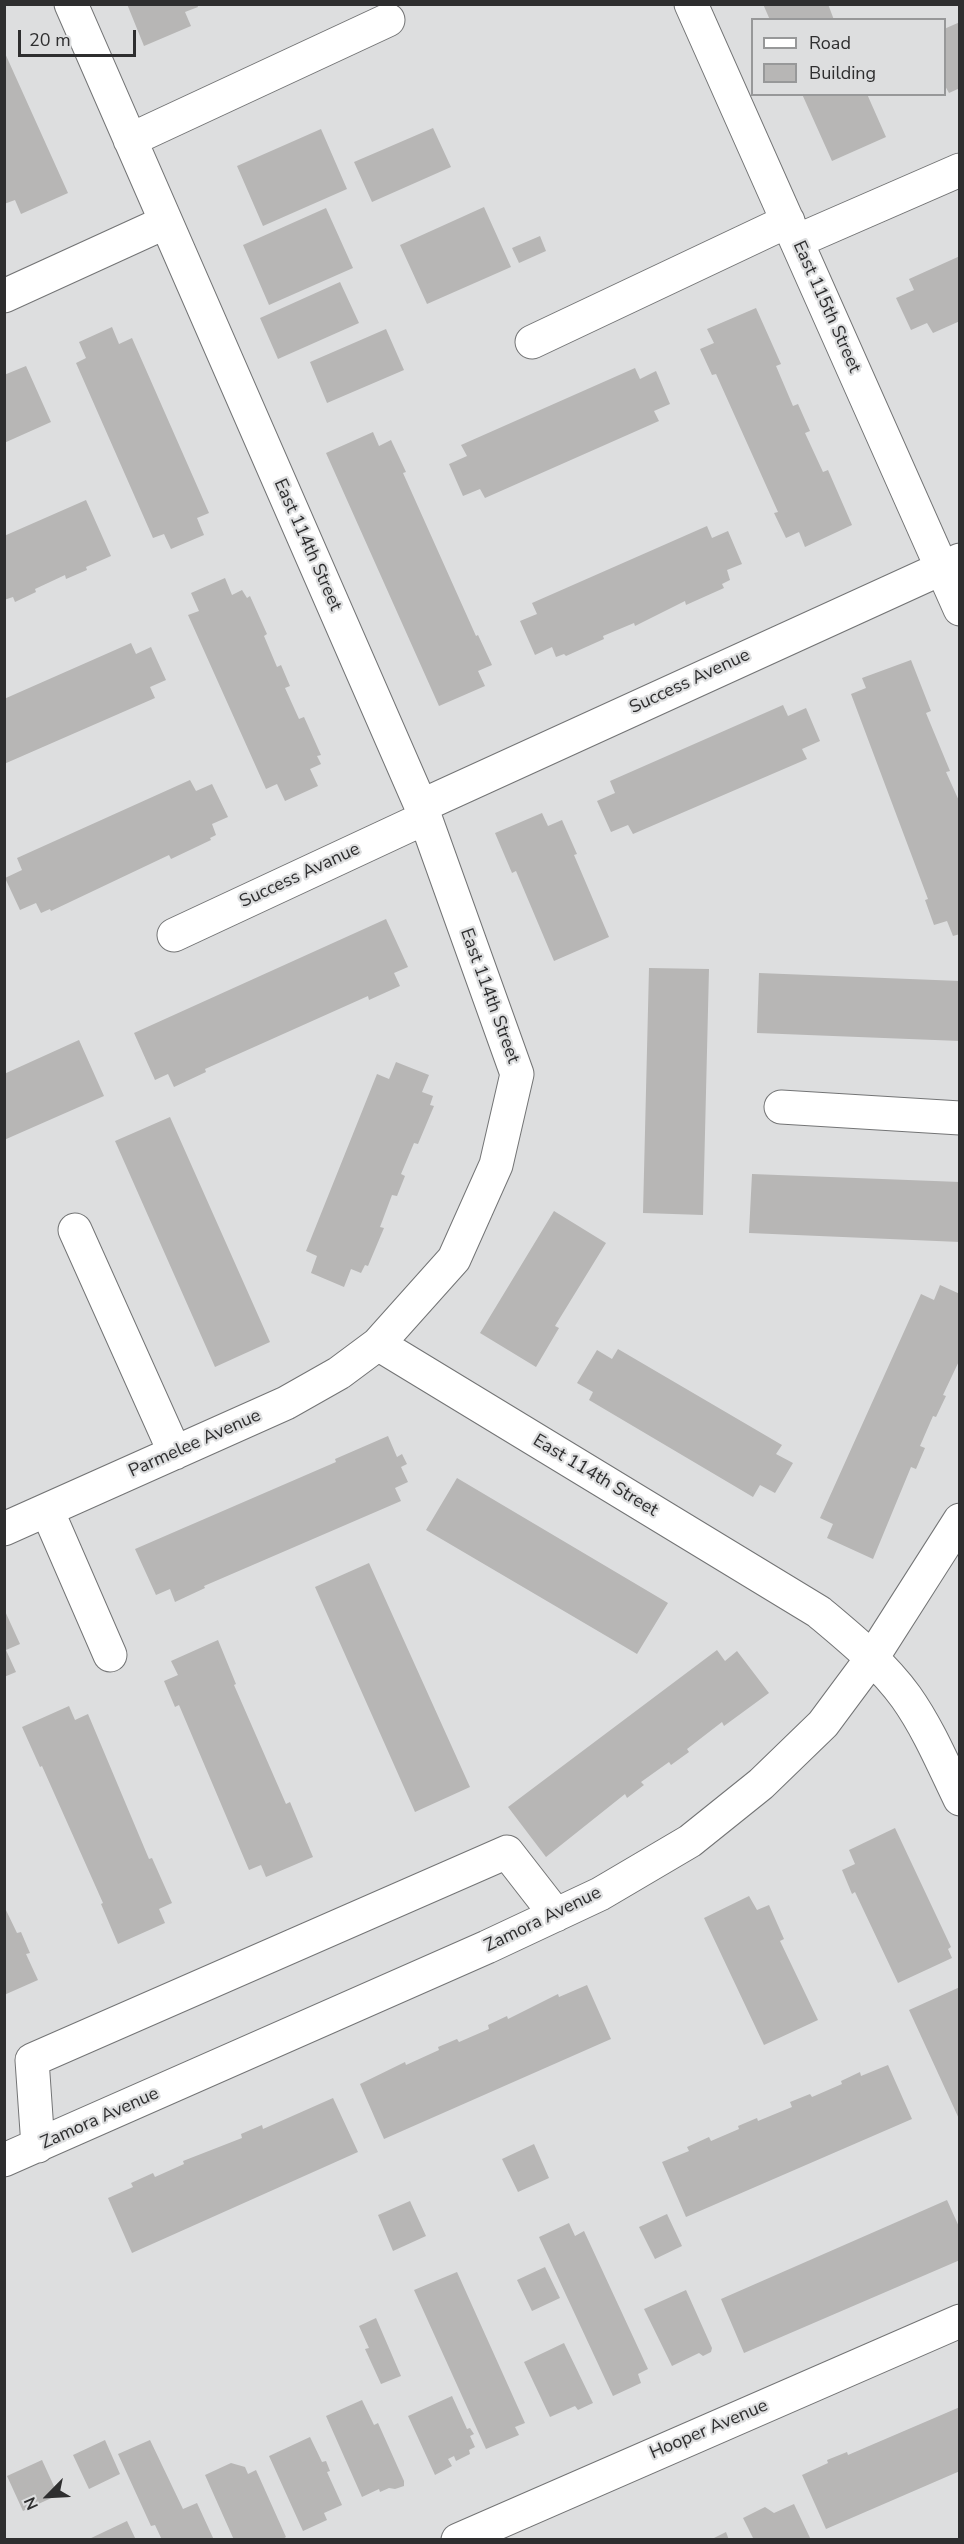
<!DOCTYPE html>
<style>
body{margin:0}
#map{position:relative;width:964px;height:2544px;overflow:hidden;background:#dddedf;font-family:"Nunito Sans",sans-serif}
canvas{display:block}
.frame{position:absolute;inset:0;border:6px solid #2e2e2f;pointer-events:none}
.legend{position:absolute;left:751px;top:18px;width:195px;height:78px;box-sizing:border-box;background:#dddedf;border:2px solid #979899;margin:0;padding:8px 10px;list-style:none;font-size:18px;color:#2e2e2f}
.legend li{display:flex;align-items:center;gap:12px;height:30px}
.legend b{width:30px;border:2px solid #979899}
.north{position:absolute;left:18px;top:2466px;width:60px;height:60px;-webkit-text-stroke:4px #dddedf;paint-order:stroke;rotate:246deg;font-size:16px;font-weight:700;line-height:24px;text-align:center;color:#2e2e2f}
.north::after{content:'';display:block;margin:auto;width:21px;height:27px;background:#2e2e2f;clip-path:polygon(50% 0,100% 100%,50% 72%,0 100%)}
.scale{position:absolute;left:18px;top:30px;width:118px;height:27px;box-sizing:border-box;border:3px solid #2e2e2f;border-top:0;padding-left:8px;font-size:18px;line-height:21px;white-space:nowrap;color:#2e2e2f;-webkit-text-stroke:4px #dddedf;paint-order:stroke}
</style>
<div id="map">
<canvas width="964" height="2544"></canvas>
<div class="frame"></div>
<ul class="legend">
<li><b style="height:8px;background:#fff"></b>Road</li>
<li><b style="height:16px;background:#b7b6b5"></b>Building</li>
</ul>
<div class="north">N</div>
<div class="scale">20 m</div>
</div>
<script>
const context = document.querySelector('canvas').getContext('2d');
context.lineJoin = 'round';
function paint(path, color) {
  context.fillStyle = color;
  context.fill(path, 'evenodd');
}
function strokePath(path, color, width, dash) {
  context.strokeStyle = color;
  context.lineWidth = width;
  context.lineCap = dash ? 'butt' : 'round';
  context.setLineDash(dash || []);
  context.stroke(path);
}
function drawText(font, color, halo, rows, align = 'center') {
  context.font = font + ' "Nunito Sans",sans-serif';
  context.lineWidth = 4.5;
  context.setLineDash([]);
  context.textBaseline = 'middle';
  context.strokeStyle = halo;
  context.fillStyle = color;
  for (const [text, x, y, turn = 0] of rows) {
    context.save();
    context.translate(x, y);
    context.rotate((+turn || 0) * Math.PI / 180);
    context.textAlign = isNaN(turn) ? turn : align;
    if (halo) context.strokeText(text, 0, 0);
    context.fillText(text, 0, 0);
    context.restore();
  }
}
paint(new Path2D(`
 M 127,4 L 197,4 L 198,7 L 185,12 L 191,26 L 144,46 Z
 M 763,4 L 828,4 L 834,20 L 770,20 Z
 M 960,22 L 960,88 L 949,93 L 944,84 L 944,29 Z
 M 4,51 L 68,193 L 21,214 L 15,200 L 4,204 Z
 M 802,94 L 867,94 L 886,137 L 832,161 Z
 M 433,128 L 451,167 L 372,202 L 354,162 Z
 M 321,129 L 347,189 L 263,226 L 237,166 Z
 M 484,207 L 511,267 L 427,304 L 400,245 Z
 M 326,208 L 353,268 L 269,305 L 243,245 Z
 M 540,236 L 546,251 L 519,263 L 512,248 Z
 M 960,256 L 960,321 L 933,333 L 927,323 L 911,330 L 896,298 L 914,290 L 909,279 Z
 M 340,282 L 359,323 L 278,359 L 260,318 Z
 M 756,308 L 781,364 L 776,366 L 793,406 L 798,404 L 810,431 L 805,433 L 823,472 L 828,470 L 852,525 L 805,547 L 799,532 L 786,538 L 774,513 L 778,512 L 716,374 L 712,375 L 700,349 L 714,343 L 707,329 Z
 M 112,327 L 119,344 L 132,338 L 209,513 L 197,518 L 204,535 L 171,549 L 164,534 L 153,538 L 76,363 L 86,358 L 79,342 Z
 M 386,329 L 404,370 L 327,403 L 310,362 Z
 M 26,366 L 51,422 L 4,443 L 4,375 Z
 M 635,368 L 640,379 L 656,371 L 670,404 L 654,411 L 659,421 L 485,498 L 480,489 L 463,496 L 449,464 L 467,456 L 461,445 Z
 M 373,432 L 379,446 L 391,440 L 406,472 L 403,473 L 476,636 L 478,635 L 492,665 L 478,671 L 485,686 L 439,706 L 326,453 Z
 M 86,500 L 111,556 L 86,567 L 87,570 L 66,579 L 65,575 L 35,589 L 36,592 L 15,602 L 13,597 L 4,600 L 4,536 Z
 M 707,526 L 712,538 L 728,531 L 742,564 L 727,570 L 730,580 L 722,584 L 724,588 L 686,605 L 685,601 L 635,626 L 634,623 L 603,636 L 604,639 L 566,656 L 564,654 L 556,657 L 552,647 L 535,655 L 520,621 L 537,614 L 532,603 Z
 M 225,578 L 232,595 L 242,590 L 247,598 L 250,596 L 267,634 L 264,636 L 277,667 L 281,665 L 290,686 L 285,688 L 299,719 L 304,717 L 321,755 L 317,756 L 321,764 L 310,769 L 318,786 L 285,801 L 277,784 L 266,789 L 188,615 L 199,611 L 191,593 Z
 M 131,643 L 136,654 L 151,647 L 166,680 L 150,687 L 155,698 L 4,764 L 4,699 Z
 M 911,660 L 931,711 L 926,713 L 950,771 L 946,772 L 960,803 L 960,934 L 953,936 L 947,921 L 934,925 L 925,900 L 928,899 L 851,694 L 866,688 L 862,678 Z
 M 783,705 L 788,716 L 806,708 L 820,741 L 802,749 L 807,759 L 633,834 L 628,825 L 611,832 L 597,801 L 615,793 L 610,781 Z
 M 190,780 L 196,791 L 212,784 L 228,817 L 212,824 L 216,835 L 210,838 L 211,840 L 171,859 L 169,855 L 51,911 L 50,909 L 41,913 L 36,903 L 20,910 L 5,878 L 22,870 L 17,858 Z
 M 542,813 L 548,826 L 562,820 L 577,854 L 574,855 L 609,937 L 554,961 L 516,871 L 512,873 L 495,833 Z
 M 386,919 L 408,967 L 394,973 L 400,986 L 369,1000 L 368,996 L 205,1069 L 206,1072 L 174,1087 L 168,1074 L 155,1080 L 134,1033 Z
 M 649,968 L 709,969 L 703,1215 L 643,1213 Z
 M 759,973 L 960,981 L 960,1041 L 757,1033 Z
 M 79,1040 L 104,1096 L 4,1140 L 4,1074 Z
 M 396,1062 L 429,1075 L 422,1092 L 433,1096 L 430,1105 L 434,1106 L 418,1144 L 414,1143 L 401,1174 L 405,1176 L 397,1196 L 392,1195 L 380,1227 L 384,1228 L 368,1266 L 365,1265 L 361,1273 L 351,1269 L 344,1287 L 311,1273 L 317,1256 L 306,1251 L 377,1074 L 389,1079 Z
 M 170,1117 L 270,1342 L 215,1367 L 115,1141 Z
 M 752,1174 L 960,1182 L 960,1242 L 749,1233 Z
 M 554,1211 L 606,1243 L 555,1326 L 559,1328 L 536,1367 L 480,1333 Z
 M 940,1285 L 960,1294 L 960,1359 L 943,1395 L 946,1396 L 936,1417 L 933,1416 L 920,1446 L 925,1448 L 916,1469 L 911,1467 L 873,1559 L 827,1538 L 833,1524 L 820,1518 L 921,1294 L 934,1300 Z
 M 618,1349 L 782,1445 L 776,1454 L 793,1463 L 775,1493 L 760,1485 L 753,1497 L 589,1400 L 593,1392 L 577,1383 L 597,1350 L 612,1359 Z
 M 388,1436 L 397,1457 L 402,1454 L 407,1464 L 401,1467 L 408,1482 L 395,1488 L 401,1501 L 204,1586 L 205,1588 L 175,1602 L 170,1589 L 156,1595 L 135,1549 L 336,1462 L 335,1459 Z
 M 457,1478 L 668,1603 L 637,1654 L 426,1530 Z
 M 369,1563 L 470,1787 L 415,1812 L 315,1587 Z
 M 4,1609 L 20,1644 L 6,1650 L 16,1672 L 4,1677 Z
 M 218,1640 L 236,1684 L 234,1685 L 286,1804 L 290,1802 L 313,1857 L 266,1877 L 261,1865 L 249,1870 L 179,1705 L 175,1707 L 164,1681 L 178,1675 L 171,1661 Z
 M 717,1650 L 725,1661 L 737,1651 L 769,1693 L 724,1726 L 722,1722 L 687,1749 L 689,1752 L 671,1765 L 669,1762 L 641,1782 L 644,1785 L 627,1798 L 625,1794 L 546,1857 L 508,1807 Z
 M 69,1706 L 75,1720 L 88,1714 L 149,1859 L 152,1858 L 172,1903 L 159,1909 L 165,1923 L 118,1944 L 101,1904 L 103,1903 L 42,1766 L 40,1767 L 22,1727 Z
 M 895,1828 L 951,1947 L 948,1949 L 952,1958 L 898,1983 L 855,1892 L 852,1894 L 842,1870 L 855,1864 L 849,1850 Z
 M 749,1896 L 757,1910 L 769,1905 L 784,1939 L 780,1941 L 818,2020 L 764,2045 L 704,1918 Z
 M 4,1906 L 17,1933 L 21,1932 L 30,1953 L 26,1954 L 38,1980 L 4,1995 Z
 M 587,1985 L 611,2039 L 384,2139 L 360,2084 L 405,2062 L 406,2065 L 439,2050 L 438,2047 L 457,2039 L 459,2042 L 489,2029 L 488,2025 L 507,2016 L 508,2019 L 558,1994 L 559,1997 Z
 M 960,1987 L 960,2121 L 909,2010 Z
 M 888,2065 L 912,2119 L 686,2217 L 662,2162 L 689,2151 L 687,2147 L 709,2137 L 711,2141 L 739,2129 L 738,2126 L 757,2118 L 758,2121 L 792,2107 L 790,2102 L 810,2094 L 812,2097 L 842,2084 L 841,2081 L 860,2072 L 861,2076 Z
 M 333,2098 L 358,2152 L 132,2253 L 108,2198 L 133,2187 L 131,2183 L 153,2173 L 155,2177 L 184,2164 L 183,2161 L 242,2138 L 241,2134 L 262,2125 L 263,2129 Z
 M 534,2144 L 549,2178 L 518,2192 L 502,2159 Z
 M 947,2200 L 960,2229 L 960,2260 L 744,2353 L 721,2299 Z
 M 410,2201 L 426,2236 L 393,2251 L 378,2215 Z
 M 667,2214 L 682,2246 L 655,2259 L 639,2227 Z
 M 569,2223 L 575,2236 L 584,2231 L 648,2369 L 638,2374 L 641,2383 L 613,2396 L 539,2237 Z
 M 545,2267 L 560,2298 L 532,2311 L 517,2280 Z
 M 457,2272 L 525,2423 L 515,2427 L 519,2435 L 486,2449 L 414,2290 Z
 M 686,2290 L 712,2348 L 711,2352 L 703,2356 L 699,2353 L 672,2366 L 644,2309 Z
 M 376,2318 L 401,2376 L 381,2384 L 365,2349 L 369,2348 L 359,2326 Z
 M 564,2343 L 593,2403 L 578,2410 L 575,2406 L 550,2417 L 524,2362 Z
 M 452,2396 L 467,2429 L 470,2428 L 474,2434 L 470,2436 L 475,2447 L 469,2450 L 470,2454 L 456,2461 L 454,2456 L 448,2459 L 452,2466 L 435,2475 L 408,2416 Z
 M 362,2400 L 374,2425 L 378,2423 L 404,2481 L 404,2486 L 395,2489 L 389,2488 L 380,2492 L 379,2489 L 362,2497 L 326,2416 Z
 M 960,2407 L 960,2471 L 826,2529 L 802,2475 L 828,2463 L 827,2460 L 847,2452 L 848,2455 Z
 M 310,2437 L 322,2462 L 326,2461 L 330,2471 L 327,2472 L 342,2505 L 324,2513 L 327,2520 L 303,2531 L 269,2456 Z
 M 105,2440 L 120,2474 L 89,2489 L 73,2455 Z
 M 150,2440 L 183,2509 L 197,2503 L 214,2540 L 162,2540 L 155,2525 L 151,2526 L 118,2454 Z
 M 42,2460 L 58,2495 L 23,2511 L 7,2476 Z
 M 231,2463 L 245,2467 L 248,2474 L 256,2470 L 286,2537 L 281,2540 L 234,2540 L 205,2475 Z
 M 794,2504 L 811,2540 L 754,2540 L 743,2518 L 765,2507 L 774,2513 Z
 M 127,2521 L 136,2540 L 87,2540 Z
 M 726,2532 L 729,2540 L 710,2540 Z`), '#b7b6b5');
const minor = new Path2D(`
 M 71,4 L 421,806 L 517,1074 L 496,1165 L 454,1259 L 378,1344 L 819,1612 C 850,1638 882,1664 906,1697 C 928,1728 943,1764 960,1799
 M 691,4 L 960,609
 M 130,140 L 388,20
 M 797,241 L 960,170
 M 4,296 L 166,222
 M 532,342 L 788,221
 M 421,806 L 960,560
 M 174,935 L 425,818
 M 781,1107 L 960,1118
 M 75,1230 L 175,1453
 M 47,1510 L 110,1655
 M 4,1529 L 286,1403 L 339,1373 L 378,1344
 M 38,2146 L 32,2060 L 507,1852 L 556,1915
 M 4,2160 L 487,1947 L 600,1894 L 690,1841 L 761,1784 L 823,1724 L 872,1658 L 960,1520
 M 458,2540 L 960,2321`);
strokePath(minor, '#737475', 35);
strokePath(minor, '#fff', 33);
drawText('18px', '#2e2e2f', '#dddedf', [
 ["East 115th Street",826,307,66],
 ["East 114th Street",307,545,66],
 ["Success Avenue",690,682,-25],
 ["Success Avanue",300,876,-25],
 ["East 114th Street",489,996,70],
 ["Parmelee Avenue",195,1444,-24],
 ["East 114th Street",595,1476,31],
 ["Zamora Avenue",543,1920,-26],
 ["Zamora Avenue",100,2119,-24],
 ["Hooper Avenue",709,2430,-23]
]);
</script>
